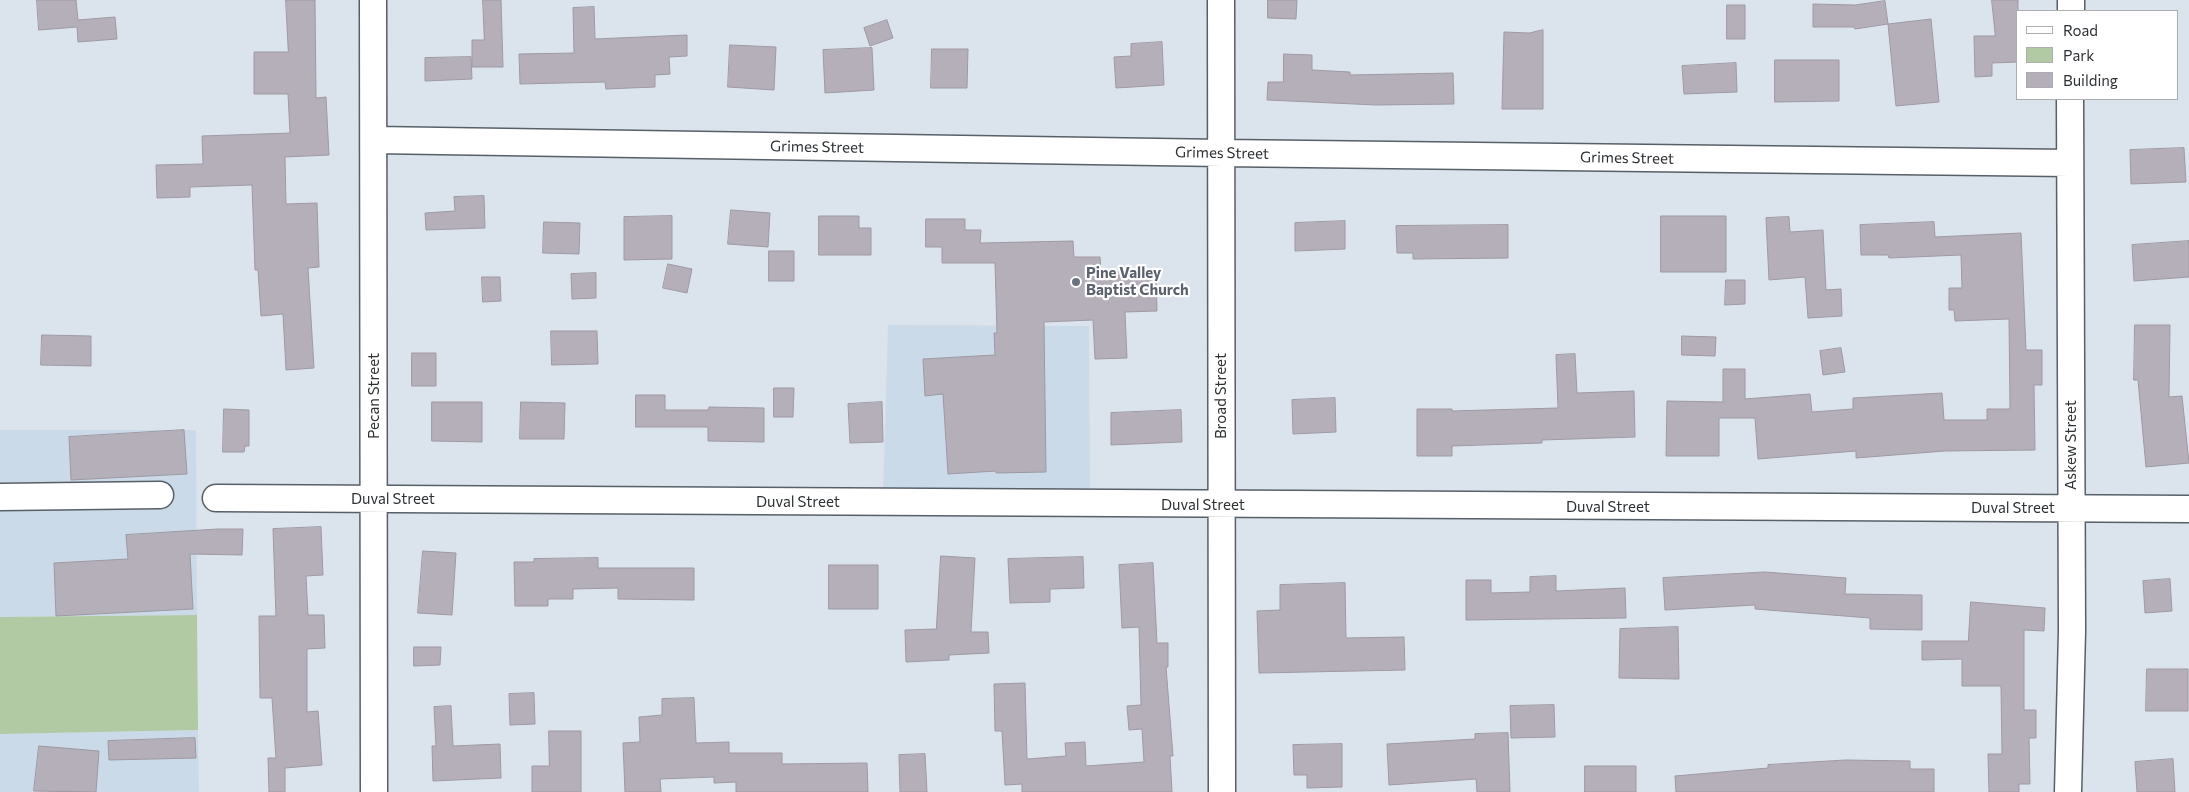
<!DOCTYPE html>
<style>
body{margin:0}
#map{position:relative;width:2189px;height:792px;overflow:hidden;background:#dbe4ed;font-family:Commissioner,sans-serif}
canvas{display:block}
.legend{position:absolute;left:2016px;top:10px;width:162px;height:90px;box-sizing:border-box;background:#fff;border:1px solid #abadae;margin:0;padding:6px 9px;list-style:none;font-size:15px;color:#2d3134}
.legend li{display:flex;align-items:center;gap:10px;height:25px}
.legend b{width:25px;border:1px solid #abadae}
</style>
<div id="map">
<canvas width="2189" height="792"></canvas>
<ul class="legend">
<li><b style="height:6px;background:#fff"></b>Road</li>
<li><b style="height:14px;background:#b2caa3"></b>Park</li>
<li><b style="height:14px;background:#b4afb9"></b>Building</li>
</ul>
</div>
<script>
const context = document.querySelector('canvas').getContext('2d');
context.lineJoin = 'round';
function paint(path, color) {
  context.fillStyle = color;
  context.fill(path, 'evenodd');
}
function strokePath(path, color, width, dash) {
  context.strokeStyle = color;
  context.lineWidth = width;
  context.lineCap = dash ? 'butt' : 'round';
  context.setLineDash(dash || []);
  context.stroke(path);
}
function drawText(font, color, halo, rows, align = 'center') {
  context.font = font + ' Commissioner,sans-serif';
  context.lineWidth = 4.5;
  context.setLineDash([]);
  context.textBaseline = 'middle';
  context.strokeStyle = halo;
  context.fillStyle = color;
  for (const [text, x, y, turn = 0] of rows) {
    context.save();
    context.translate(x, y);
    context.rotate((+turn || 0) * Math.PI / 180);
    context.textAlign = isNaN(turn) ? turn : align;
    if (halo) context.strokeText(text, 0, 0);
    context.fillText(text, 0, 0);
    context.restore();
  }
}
paint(new Path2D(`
 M 888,325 L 1089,326 L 1090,493 L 883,493 Z
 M 0,430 L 196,430 L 197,615 L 0,617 Z
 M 198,730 L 199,792 L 0,792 L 0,734 Z`), '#cbdae9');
paint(new Path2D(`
 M 197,615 L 198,730 L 0,734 L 0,617 Z`), '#b2caa3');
const building = new Path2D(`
 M 37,0 L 76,0 L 78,20 L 115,17 L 117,39 L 78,42 L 77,27 L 39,30 Z
 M 286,0 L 315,0 L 316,98 L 326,97 L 329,155 L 285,157 L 286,204 L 317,203 L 319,267 L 308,268 L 314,368 L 286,370 L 283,314 L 261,316 L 258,270 L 255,270 L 252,185 L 190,187 L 190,197 L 157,198 L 156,165 L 203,164 L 202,136 L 290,133 L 288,94 L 254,94 L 254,52 L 288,52 Z
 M 483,0 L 501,0 L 503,67 L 472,67 L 472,40 L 484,40 Z
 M 1268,0 L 1297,0 L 1296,19 L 1268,18 Z
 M 1992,0 L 2018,0 L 2018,62 L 1992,63 L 1992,76 L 1975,77 L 1974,36 L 1995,36 Z
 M 1885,1 L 1888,24 L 1931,19 L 1939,102 L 1896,106 L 1888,24 L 1855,29 L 1854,27 L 1813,27 L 1813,4 L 1855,5 Z
 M 1727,5 L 1745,5 L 1745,39 L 1727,39 Z
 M 594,7 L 595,39 L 687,35 L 687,56 L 669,57 L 670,74 L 655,75 L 655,87 L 606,89 L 605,82 L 520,84 L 519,54 L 574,53 L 573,8 Z
 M 887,20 L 893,38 L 870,46 L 864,28 Z
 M 1543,30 L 1543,109 L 1502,109 L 1504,32 L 1529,33 Z
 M 1162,42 L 1164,85 L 1116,88 L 1114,57 L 1131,56 L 1131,44 Z
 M 730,45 L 776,47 L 774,90 L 728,87 Z
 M 872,48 L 874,90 L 825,93 L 823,50 Z
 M 932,49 L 968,49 L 967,88 L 931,88 Z
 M 1284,54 L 1312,55 L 1312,70 L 1350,72 L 1350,75 L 1453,73 L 1454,104 L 1376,105 L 1267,100 L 1268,82 L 1283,82 Z
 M 471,57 L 472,79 L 425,81 L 425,58 Z
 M 1775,60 L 1839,60 L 1839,101 L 1775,102 Z
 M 1736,63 L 1737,92 L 1684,94 L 1682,66 Z
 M 2184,148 L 2186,182 L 2131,184 L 2130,150 Z
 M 484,196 L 485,228 L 426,230 L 425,213 L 455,211 L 454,197 Z
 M 731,210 L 770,213 L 768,247 L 728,244 Z
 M 672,216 L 672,259 L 624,260 L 624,217 Z
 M 819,216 L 859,216 L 859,228 L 871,228 L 871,255 L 819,255 Z
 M 1661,216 L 1726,216 L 1726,272 L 1661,272 Z
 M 1789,217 L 1790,232 L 1823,230 L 1826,290 L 1841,289 L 1842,316 L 1808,318 L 1805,277 L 1769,280 L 1766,218 Z
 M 926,219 L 965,219 L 965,230 L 981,230 L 980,243 L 1073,241 L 1074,257 L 1100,257 L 1101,272 L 1156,270 L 1157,311 L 1125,312 L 1127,358 L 1095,359 L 1093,320 L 1044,322 L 1046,472 L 996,473 L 996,471 L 948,474 L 943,394 L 925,396 L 923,359 L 995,355 L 994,333 L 997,333 L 995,263 L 942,263 L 942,247 L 926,247 Z
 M 1345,221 L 1345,249 L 1295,251 L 1295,223 Z
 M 544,222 L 580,223 L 579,254 L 543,253 Z
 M 1934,222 L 1935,237 L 2021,233 L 2026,350 L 2042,350 L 2042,385 L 2034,385 L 2035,450 L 1945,451 L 1856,458 L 1856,451 L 1758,459 L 1755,418 L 1719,418 L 1719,456 L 1666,456 L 1667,401 L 1723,402 L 1723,369 L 1745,369 L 1745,399 L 1810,394 L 1812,412 L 1853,409 L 1853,398 L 1942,393 L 1944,420 L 1987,420 L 1987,409 L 2010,409 L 2009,319 L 1955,321 L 1954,310 L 1949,310 L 1949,288 L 1962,288 L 1961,255 L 1889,258 L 1888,255 L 1861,255 L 1860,225 Z
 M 1508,225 L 1508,258 L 1413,259 L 1413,253 L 1397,253 L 1396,226 Z
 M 2189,241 L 2189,277 L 2134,281 L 2132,245 Z
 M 769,251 L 794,251 L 794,281 L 769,281 Z
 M 668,264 L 692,269 L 687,293 L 663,288 Z
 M 596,273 L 596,298 L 572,299 L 571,274 Z
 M 482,277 L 500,277 L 501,301 L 483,302 Z
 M 1726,280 L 1745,280 L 1745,304 L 1725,305 Z
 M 2135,325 L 2170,325 L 2169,397 L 2182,396 L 2189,463 L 2146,467 L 2138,380 L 2134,380 Z
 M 551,331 L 597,331 L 598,364 L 552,365 Z
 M 42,335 L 91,336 L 91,366 L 41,365 Z
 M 1682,336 L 1716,337 L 1715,356 L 1682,355 Z
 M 1841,348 L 1845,372 L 1823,375 L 1820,351 Z
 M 412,353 L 436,353 L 436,386 L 412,386 Z
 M 1575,354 L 1577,393 L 1634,391 L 1635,437 L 1542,440 L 1542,443 L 1452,446 L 1452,456 L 1417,456 L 1417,409 L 1452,409 L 1452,411 L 1558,408 L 1556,355 Z
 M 774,388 L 794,388 L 793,417 L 774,417 Z
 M 636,395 L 665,395 L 665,410 L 708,410 L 709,407 L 764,408 L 764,442 L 708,441 L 708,427 L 636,427 Z
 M 1335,398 L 1336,432 L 1293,434 L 1292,400 Z
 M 432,402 L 482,402 L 482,442 L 432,441 Z
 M 521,402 L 565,403 L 564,439 L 520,439 Z
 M 882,402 L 883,442 L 850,443 L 848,404 Z
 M 224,409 L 249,410 L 249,446 L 245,446 L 244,452 L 223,452 Z
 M 1181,410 L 1182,442 L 1111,445 L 1111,413 Z
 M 184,430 L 187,474 L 71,480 L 69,437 Z
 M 321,527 L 323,575 L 306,576 L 308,615 L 324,615 L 325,648 L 307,649 L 307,712 L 318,711 L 322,765 L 285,768 L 285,792 L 269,792 L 268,758 L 276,758 L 272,698 L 260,698 L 259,616 L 276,616 L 273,529 Z
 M 218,529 L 243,529 L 242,555 L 190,554 L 193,609 L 56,616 L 54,563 L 128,559 L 126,535 Z
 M 423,551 L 456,553 L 452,615 L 418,613 Z
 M 941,556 L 975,558 L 971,632 L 988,632 L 989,653 L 949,655 L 949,660 L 906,662 L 905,630 L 936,629 Z
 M 1083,557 L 1084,588 L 1050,589 L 1050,602 L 1010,603 L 1008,559 Z
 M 598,558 L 598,568 L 694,568 L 694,600 L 618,599 L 618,588 L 573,589 L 573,599 L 548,599 L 548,606 L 515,606 L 514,562 L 534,562 L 534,559 Z
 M 1153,563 L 1157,643 L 1168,643 L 1168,667 L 1166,667 L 1173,756 L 1170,756 L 1172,792 L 1022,792 L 1022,784 L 1005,785 L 1002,731 L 995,731 L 994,684 L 1025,683 L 1027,759 L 1066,756 L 1065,743 L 1085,742 L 1086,766 L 1144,762 L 1142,729 L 1129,730 L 1127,706 L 1141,705 L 1139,627 L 1122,628 L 1119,565 Z
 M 829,565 L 878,565 L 878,609 L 829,609 Z
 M 1765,572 L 1846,578 L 1845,594 L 1922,595 L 1922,630 L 1870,629 L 1870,618 L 1755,609 L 1755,605 L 1665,610 L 1663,578 Z
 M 1556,576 L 1556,591 L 1625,588 L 1626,618 L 1466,620 L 1466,580 L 1491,580 L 1491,593 L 1530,592 L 1530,577 Z
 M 2170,579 L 2172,611 L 2145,613 L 2143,581 Z
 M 1345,583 L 1346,638 L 1404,637 L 1405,670 L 1259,673 L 1257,611 L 1280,610 L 1280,585 Z
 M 1971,602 L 2045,608 L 2044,631 L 2024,630 L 2024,710 L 2036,710 L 2036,738 L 2029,738 L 2030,784 L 2019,784 L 2019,792 L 1989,792 L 1988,754 L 2002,754 L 2001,686 L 1962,686 L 1962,659 L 1922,660 L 1922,641 L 1968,641 Z
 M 1678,627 L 1679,679 L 1619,678 L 1620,629 Z
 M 414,647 L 441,647 L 440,665 L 414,666 Z
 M 2147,669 L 2188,669 L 2188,711 L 2146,711 Z
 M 534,693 L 535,724 L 510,725 L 509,694 Z
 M 694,698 L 696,743 L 729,742 L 729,753 L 782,753 L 782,764 L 867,763 L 868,792 L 736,792 L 736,782 L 714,783 L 714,777 L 660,779 L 661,792 L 625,792 L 623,743 L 640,742 L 639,717 L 662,715 L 662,699 Z
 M 1554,705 L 1555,737 L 1511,738 L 1510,706 Z
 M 451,706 L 453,746 L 500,744 L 501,778 L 433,781 L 432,746 L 436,746 L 434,707 Z
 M 549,731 L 581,731 L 581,792 L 532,792 L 532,766 L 549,766 Z
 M 1508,733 L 1510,792 L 1477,792 L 1476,779 L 1389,785 L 1387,744 L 1475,739 L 1475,734 Z
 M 195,738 L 196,758 L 109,760 L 108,741 Z
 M 1342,744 L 1342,787 L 1307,788 L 1307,775 L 1294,775 L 1293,745 Z
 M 39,746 L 99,751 L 96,792 L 34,791 Z
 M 925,754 L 927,792 L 900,792 L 899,755 Z
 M 2173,759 L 2175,792 L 2137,792 L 2135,762 Z
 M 1846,760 L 1910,761 L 1910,769 L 1934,769 L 1934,792 L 1676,792 L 1675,776 L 1768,768 L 1768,765 Z
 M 1585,766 L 1636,766 L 1636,792 L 1585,792 Z`);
paint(building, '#b4afb9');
strokePath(building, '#9e99a3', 1);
const minor = new Path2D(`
 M 373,0 L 374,792
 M 1221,0 L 1222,792
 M 2071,11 L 2071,0
 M 375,140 L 1222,153 L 2069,163
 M 0,497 L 160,495
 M 216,498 L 2189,509
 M 2068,792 L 2072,631 L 2070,99`);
strokePath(minor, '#575f67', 29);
strokePath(minor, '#fff', 26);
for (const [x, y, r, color] of [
 [1076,282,5,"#6b7280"]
]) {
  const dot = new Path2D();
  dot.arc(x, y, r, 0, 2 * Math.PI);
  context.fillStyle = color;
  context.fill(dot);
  strokePath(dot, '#fff', 2);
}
drawText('15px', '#2d3134', '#fff', [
 ["Grimes Street",817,147,1],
 ["Grimes Street",1222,153,1],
 ["Grimes Street",1627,158,1],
 ["Pecan Street",374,396,-90],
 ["Broad Street",1221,396,-90],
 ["Askew Street",2071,445,-90],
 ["Duval Street",393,499],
 ["Duval Street",798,502],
 ["Duval Street",1203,505],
 ["Duval Street",1608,507],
 ["Duval Street",2013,508]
]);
drawText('bold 15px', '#5b616d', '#fff', [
 ["Pine Valley",1086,273],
 ["Baptist Church",1086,290]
], 'left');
</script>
